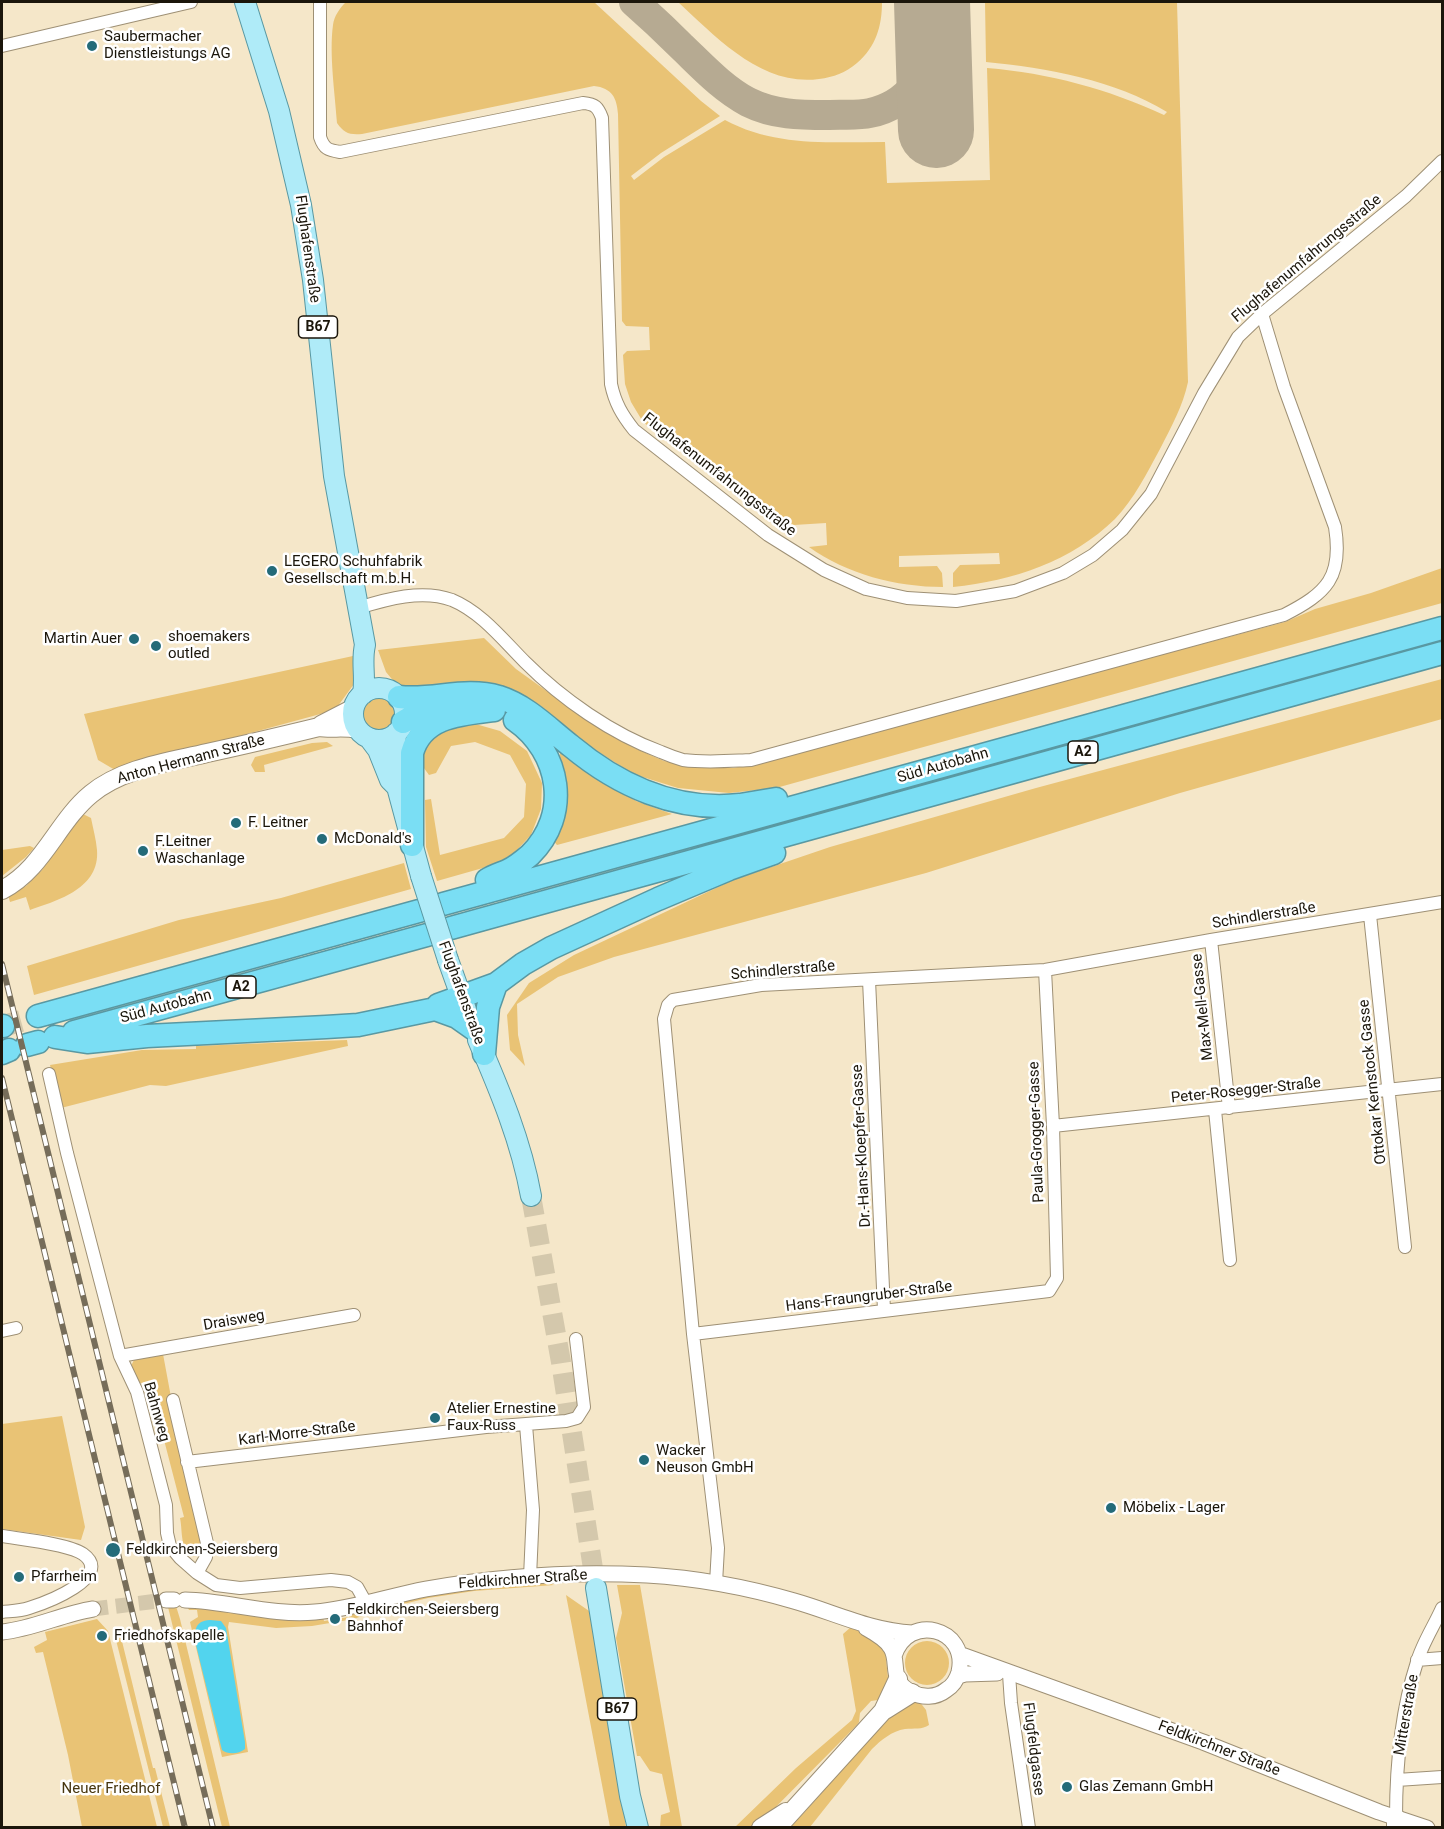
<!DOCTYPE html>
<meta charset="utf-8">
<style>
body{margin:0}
#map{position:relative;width:1444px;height:1829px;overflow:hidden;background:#f5e7c9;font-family:Roboto,sans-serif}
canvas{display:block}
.frame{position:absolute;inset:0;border:3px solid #1b160b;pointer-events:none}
</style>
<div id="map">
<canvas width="1444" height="1829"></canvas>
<div class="frame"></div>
</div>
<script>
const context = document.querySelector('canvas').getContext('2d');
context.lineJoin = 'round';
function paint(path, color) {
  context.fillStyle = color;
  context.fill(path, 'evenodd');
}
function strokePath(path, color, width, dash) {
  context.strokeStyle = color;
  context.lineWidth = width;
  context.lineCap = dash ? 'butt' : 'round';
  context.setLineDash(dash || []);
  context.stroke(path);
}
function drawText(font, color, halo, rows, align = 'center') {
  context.font = font + ' Roboto,sans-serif';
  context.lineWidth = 5;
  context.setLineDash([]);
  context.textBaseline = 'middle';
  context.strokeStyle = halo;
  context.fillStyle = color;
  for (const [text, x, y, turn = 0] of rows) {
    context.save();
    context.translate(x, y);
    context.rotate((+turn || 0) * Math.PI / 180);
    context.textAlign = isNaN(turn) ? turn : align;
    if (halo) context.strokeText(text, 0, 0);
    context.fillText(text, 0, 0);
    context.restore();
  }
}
paint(new Path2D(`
 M 346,2 L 594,2 L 701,101 L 720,116 L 661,153 L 631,176 L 634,180 L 664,157 L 725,120 C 775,147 830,142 885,142 L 887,183 L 990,180 L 987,68 C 1049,73 1108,89 1164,115 L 1167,112 C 1115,80 1047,68 986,62 L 985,2 L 1177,2 L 1188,382 C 1183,406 1171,427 1160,449 C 1147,473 1134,499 1115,519 C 1072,561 1013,581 953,587 L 953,573 L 960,565 L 1000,564 L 999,553 L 899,556 L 899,567 L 937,566 L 942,573 L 943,587 C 896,587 847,574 809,547 L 827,545 L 826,523 L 794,525 L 771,515 L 746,500 L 643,422 L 631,402 L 625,384 L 623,355 L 627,351 L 650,350 L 649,327 L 626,326 L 622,321 L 618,114 C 617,98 612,88 594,86 L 362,134 C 349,135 344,133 337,123 C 335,94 329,54 333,25 C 334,16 340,8 346,2 Z
 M 678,2 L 882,2 C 882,26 876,47 857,63 C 845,73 834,77 819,79 C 762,87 716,37 678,2 Z
 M 1442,568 L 1442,603 L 776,788 L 729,793 L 678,788 L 633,774 L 591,747 L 541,706 L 503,686 L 481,682 L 445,685 L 409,691 L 396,684 L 386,672 L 378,650 L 484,638 L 516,669 L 573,710 L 632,747 L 664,761 L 698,767 L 734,768 L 1285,622 L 1315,609 L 1371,593 Z
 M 353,656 L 354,684 L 335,710 L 115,770 L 98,760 L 84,714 Z
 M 1442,679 L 1442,719 L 1180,793 L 926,873 L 614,957 L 558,977 L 517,1004 L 518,1035 L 525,1066 L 510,1050 L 507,1015 L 529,983 L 574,955 L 733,880 L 830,847 L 1036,788 Z
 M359 714a20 20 0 1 1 40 0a20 20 0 1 1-40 0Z
 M 472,723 L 500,731 L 527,751 L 542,783 L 541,809 L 531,835 L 515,852 L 497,864 L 437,881 L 426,847 L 425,800 L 431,799 L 440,855 L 504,838 L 524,817 L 526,784 L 510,755 L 475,742 L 451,746 L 436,773 L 429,775 L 421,764 L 426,744 L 443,730 Z
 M 327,742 L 333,746 L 264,765 L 265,772 L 255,772 L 251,765 L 255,757 L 312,743 Z
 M 561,752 L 597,773 L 636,801 L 672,814 L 557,845 L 550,837 L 557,760 Z
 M 83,814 L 91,818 C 93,828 96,839 97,850 C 100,888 59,900 30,910 L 26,897 L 10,902 L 8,895 L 26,886 L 42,870 Z
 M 30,846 L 34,848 L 26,857 L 2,876 L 2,850 Z
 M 404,863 L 411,889 L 34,995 L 27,966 L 179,920 L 281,898 Z
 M 347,1040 L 348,1046 L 166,1086 L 150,1085 L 61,1108 L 50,1065 L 142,1050 L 196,1049 L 196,1046 Z
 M 163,1354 L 183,1462 L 203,1550 L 196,1557 C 179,1552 183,1532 180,1518 L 184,1517 L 149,1382 L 140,1383 L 131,1366 L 134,1360 L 143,1356 Z
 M 62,1416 L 85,1527 L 81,1540 L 2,1529 L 2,1424 Z
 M 545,1582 L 554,1585 L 474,1591 L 428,1598 L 375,1611 L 354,1619 L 312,1626 L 276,1628 L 229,1622 L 228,1627 L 248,1752 L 222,1757 L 190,1622 L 198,1617 L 197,1610 L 189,1610 L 187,1606 L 323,1617 L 324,1621 L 349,1617 L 349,1613 L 411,1598 L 476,1588 Z
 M 617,1585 L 640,1585 L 682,1827 L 660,1827 L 661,1815 L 670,1812 L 662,1774 L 650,1771 L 640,1756 L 637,1756 L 616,1638 L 622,1613 Z
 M 566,1595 L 592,1613 L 626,1827 L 610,1827 Z
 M 176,1606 L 180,1619 L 230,1827 L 222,1827 L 168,1607 Z
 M 97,1619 L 108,1631 L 157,1827 L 82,1827 L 68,1755 L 43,1652 L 36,1653 L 34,1647 L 47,1640 L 45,1632 Z
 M 851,1627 L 858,1629 L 885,1649 L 888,1678 L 878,1700 L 871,1701 L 860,1713 L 859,1722 L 857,1725 L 756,1827 L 734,1828 L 796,1768 L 852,1720 L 856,1711 L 843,1634 Z
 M 119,1629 L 153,1768 L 155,1768 L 170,1827 L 163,1827 L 115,1636 L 115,1632 Z
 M905 1663a22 22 0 1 1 44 0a22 22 0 1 1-44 0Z
 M 906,1700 L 919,1701 L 926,1710 L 929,1725 C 922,1730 914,1728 905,1729 C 892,1731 881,1740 872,1749 L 810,1827 L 790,1828 C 830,1786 864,1740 906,1700 Z`), '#e9c375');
paint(new Path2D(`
 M 210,1620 L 221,1621 L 226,1628 L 245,1742 L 245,1749 C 239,1754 228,1755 222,1750 L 196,1645 C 194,1631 194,1621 210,1620 Z`), '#52d4ee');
strokePath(new Path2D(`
 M 634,2 C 650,16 666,31 681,46 C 702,66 722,88 748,102 C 774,115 800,115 828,115 C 842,114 857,116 870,113 C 911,104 929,73 933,34`), '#b6aa92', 30);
strokePath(new Path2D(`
 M 932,2 L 936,130`), '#b6aa92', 76);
strokePath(new Path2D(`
 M 93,1609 L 166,1600`), '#d4c8ac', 15, [15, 8]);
strokePath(new Path2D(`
 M 531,1196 L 561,1362 L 596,1588`), '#d4c8ac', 20, [20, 10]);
strokePath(new Path2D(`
 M 3,1026 L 21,1021`), '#d4c8ac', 22, [22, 11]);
const minor = new Path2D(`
 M 320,2 L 320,137 C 324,149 328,150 340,152 L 583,103 C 595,104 598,107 602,118 L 611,384 C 615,403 622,415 634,430 L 768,535 L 824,570 L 866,589 L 907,598 L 956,601 L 1015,591 L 1063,573 L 1093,555 L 1122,530 L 1151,494 L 1204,393 L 1238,337 L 1262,314 L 1406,196 L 1442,161
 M 2,46 L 191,2
 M 358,608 C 387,599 422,589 452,600 C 481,612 503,640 525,662 C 562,699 612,734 661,752 C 668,755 676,758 683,760 C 706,763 728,761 751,760 L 1284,615 C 1327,593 1343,577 1335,527 L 1284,387 L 1262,314
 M 1370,915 L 1405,1247
 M 1211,940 L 1229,1108
 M 869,980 L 884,1310
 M 49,1074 L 67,1153 L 120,1356 L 137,1392 L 166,1505 L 167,1533 L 170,1546 L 180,1558 L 197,1573 L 216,1585 L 240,1588 L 331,1580 L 348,1582 L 357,1587 L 366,1603
 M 1215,1110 L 1230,1260
 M 1053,1126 L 1442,1084
 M 2,1331 L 16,1328
 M 693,1334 L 1049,1291 L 1057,1278 L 1053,1126 L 1045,970
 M 120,1356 L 354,1315
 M 173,1400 L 207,1543 L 206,1557 L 197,1573
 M 526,1425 L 533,1510 L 530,1577
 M 187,1462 L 486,1427 L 566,1421 L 577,1418 L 584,1407 L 576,1339
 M 2,1536 C 20,1539 69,1544 83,1554 C 115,1577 45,1603 29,1608 C 20,1611 11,1611 2,1612
 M 716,1583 L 718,1548 L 693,1334 L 664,1019 L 668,1005 L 673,1000 L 761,985 L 1045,970 L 1211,940 L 1442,902
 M 1417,1660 L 1442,1658
 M 1009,1674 L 1011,1703 L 1029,1828
 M 1397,1780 L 1442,1777
 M 1396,1818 C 1396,1766 1401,1711 1417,1662 C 1422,1644 1434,1626 1442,1608`);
const tertiary = new Path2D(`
 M 166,1600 L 174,1600
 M 185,1600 C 229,1601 271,1616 315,1612 C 353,1609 389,1596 426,1589 C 499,1576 574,1571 647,1575 C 697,1578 746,1587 794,1601 C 833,1612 871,1631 912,1633
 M 866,1628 C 875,1633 886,1639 891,1648 C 900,1663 888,1680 911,1692 C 922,1698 936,1698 946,1690 C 953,1686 957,1679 959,1672 C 969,1628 908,1612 894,1656
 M 2,1632 C 33,1629 62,1614 93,1609
 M 959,1654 L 1203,1742 L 1379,1812 L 1427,1828
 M 958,1676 L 965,1674 L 997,1673`);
const secondary = new Path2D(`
 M 321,725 L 354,708
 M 2,890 C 43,869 57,822 91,794 C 122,768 169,762 207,753 C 244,745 282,736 319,727 C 332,729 344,726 357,729
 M 885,1710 L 912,1693
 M 761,1828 L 786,1812
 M 777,1828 L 883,1711 L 898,1679
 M 1396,1828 L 1396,1818`);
const primary = new Path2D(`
 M 245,2 L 279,111 L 301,205 L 313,280 L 334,476 L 365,645 C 361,661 366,677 363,694
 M353 714a26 26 0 1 1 52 0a26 26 0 1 1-52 0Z
 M 396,733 C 394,751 401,769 397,787 L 421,876
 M 369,738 L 378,750 L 390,780 L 395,785
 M 448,960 L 466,1010
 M 478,1040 C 500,1091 521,1141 531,1196
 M 596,1588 L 630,1796 L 638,1828`);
const motorway = new Path2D(`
 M 399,697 C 434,701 464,687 499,697 C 527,706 548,728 571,746 C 618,785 676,812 740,805 C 752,803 764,801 776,799
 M 403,722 L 420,712 L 446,706
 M 412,845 L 412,753 C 422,716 461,714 494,710
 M 487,880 C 493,876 500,874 507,871 C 516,867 523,861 530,855 C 571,815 561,752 515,720
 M 443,904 L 1442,628
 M 451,928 L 1442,653
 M 435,1009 L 457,1017 L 474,1029
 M 38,1016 L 419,911
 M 2,1026 L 3,1026
 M 74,1032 L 427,935
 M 55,1037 L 87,1042 L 147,1036 L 326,1027 L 358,1025 L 435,1009 L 438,1005 L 496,984 L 523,964 L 551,948 L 658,899 L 729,869 L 774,853
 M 27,1045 L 38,1042
 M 2,1053 L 9,1050
 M 484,1054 L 488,1007 L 496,984`);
strokePath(minor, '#9e9075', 14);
strokePath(tertiary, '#9e9075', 17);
strokePath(secondary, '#9e9075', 20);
strokePath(primary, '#5998a2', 22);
strokePath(motorway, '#5998a2', 25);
strokePath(minor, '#fff', 12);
strokePath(tertiary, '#fff', 15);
strokePath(secondary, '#fff', 18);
strokePath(primary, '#afebf8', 20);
strokePath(motorway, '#7adef4', 22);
const rail = new Path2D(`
 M 2,964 L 213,1828
 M 2,1078 L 185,1828`);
strokePath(rail, '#766d5a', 6);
strokePath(rail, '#fff', 4, [11]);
const primaryBridge = new Path2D(`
 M 421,876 L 448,960`);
strokePath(primaryBridge, '#5998a2', 22, []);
strokePath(primaryBridge, '#afebf8', 20);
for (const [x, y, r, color] of [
 [92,46,6,"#246b79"],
 [272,571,6,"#246b79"],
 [134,639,6,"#246b79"],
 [156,646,6,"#246b79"],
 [236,823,6,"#246b79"],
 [322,839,6,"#246b79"],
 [143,851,6,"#246b79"],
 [435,1418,6,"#246b79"],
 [644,1460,6,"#246b79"],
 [1111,1508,6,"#246b79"],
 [113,1550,8,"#246b79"],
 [19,1577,6,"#246b79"],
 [335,1619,6,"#246b79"],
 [102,1636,6,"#246b79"],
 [1067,1787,6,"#246b79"]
]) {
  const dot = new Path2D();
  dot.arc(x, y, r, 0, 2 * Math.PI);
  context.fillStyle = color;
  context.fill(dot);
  strokePath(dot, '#fff', 2);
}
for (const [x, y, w] of [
 [318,327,39],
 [1083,752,30],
 [241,987,30],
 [617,1709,39]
]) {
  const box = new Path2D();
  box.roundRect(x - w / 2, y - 11, w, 22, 4.5);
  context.fillStyle = '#fff';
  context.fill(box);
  strokePath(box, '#1b160b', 1.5);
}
drawText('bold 14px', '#1b160b', null, [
 ["B67",318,327],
 ["A2",1083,752],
 ["A2",241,987],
 ["B67",617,1709]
]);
drawText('15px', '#1b160b', '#fff', [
 ["Saubermacher",104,37],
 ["Dienstleistungs AG",104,54],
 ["LEGERO Schuhfabrik",284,562],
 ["Gesellschaft m.b.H.",284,579],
 ["shoemakers",168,637],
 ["outled",168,654],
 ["Martin Auer",122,639,"right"],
 ["F. Leitner",248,823],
 ["McDonald's",334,839],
 ["F.Leitner",155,842],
 ["Waschanlage",155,859],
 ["Atelier Ernestine",447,1409],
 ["Faux-Russ",447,1426],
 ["Wacker",656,1451],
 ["Neuson GmbH",656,1468],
 ["Möbelix - Lager",1123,1508],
 ["Feldkirchen-Seiersberg",126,1550],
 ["Pfarrheim",31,1577],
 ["Feldkirchen-Seiersberg",347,1610],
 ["Bahnhof",347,1627],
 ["Friedhofskapelle",114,1636],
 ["Glas Zemann GmbH",1079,1787]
], 'left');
drawText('15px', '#1b160b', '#fff', [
 ["Flughafenstraße",307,249,82],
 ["Flughafenumfahrungsstraße",1307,259,-40],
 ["Flughafenumfahrungsstraße",719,475,38],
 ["Anton Hermann Straße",191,760,-15],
 ["Süd Autobahn",943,766,-16],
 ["Schindlerstraße",1264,916,-9],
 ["Schindlerstraße",783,971,-5],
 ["Flughafenstraße",461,993,70],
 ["Süd Autobahn",166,1007,-15],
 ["Max-Mell-Gasse",1203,1007,-96],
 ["Ottokar Kernstock Gasse",1373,1082,-96],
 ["Peter-Rosegger-Straße",1246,1091,-6],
 ["Paula-Grogger-Gasse",1037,1132,-92],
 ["Dr.-Hans-Kloepfer-Gasse",862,1146,-93],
 ["Hans-Fraungruber-Straße",869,1297,-7],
 ["Draisweg",234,1321,-10],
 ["Bahnweg",156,1412,74],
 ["Karl-Morre-Straße",297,1434,-7],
 ["Feldkirchner Straße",523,1580,-4],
 ["Mitterstraße",1407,1715,-80],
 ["Flugfeldgasse",1033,1749,83],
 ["Feldkirchner Straße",1219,1749,21]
]);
drawText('15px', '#47360f', '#fff', [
 ["Neuer Friedhof",111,1789]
]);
</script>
